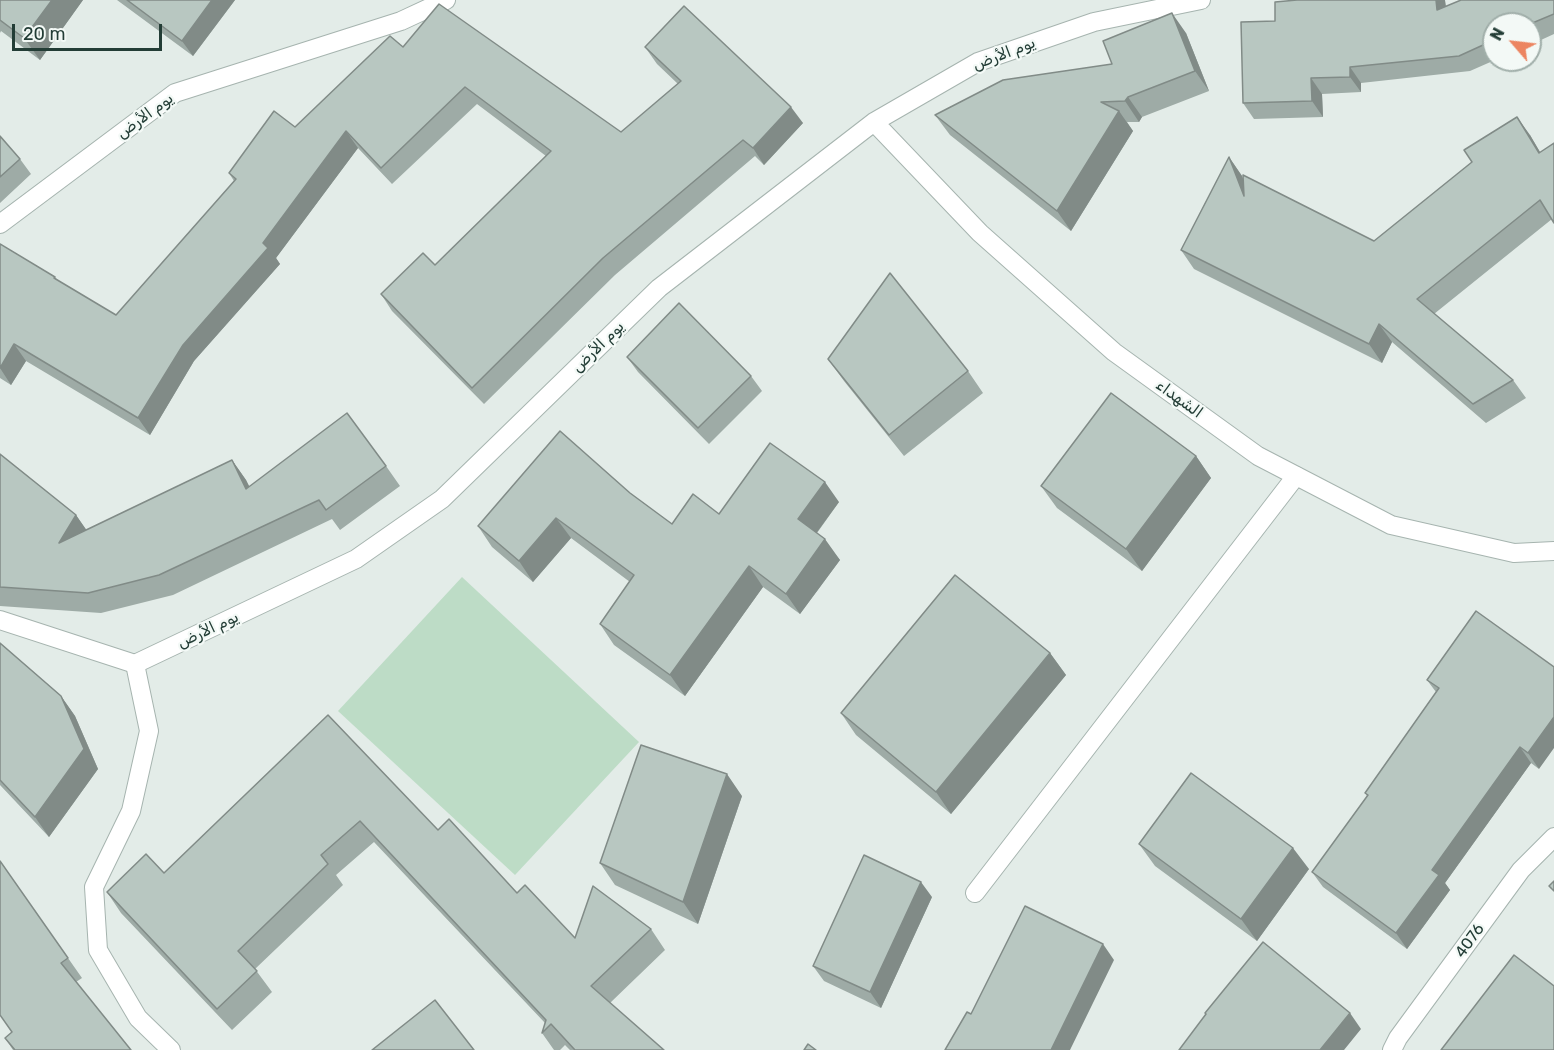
<!DOCTYPE html>
<meta charset="utf-8">
<style>
body{margin:0}
#map{position:relative;width:1554px;height:1050px;overflow:hidden;background:#e3ece8;font-family:Rubik,sans-serif}
canvas{display:block}
.north{position:absolute;left:1482px;top:12px;width:60px;height:60px;box-sizing:border-box;background:#f3f9f6;border:2px solid #a0aea9;border-radius:50%;rotate:298deg;font-size:16px;font-weight:700;line-height:24px;text-align:center;color:#233d36}
.north::after{content:'';display:block;margin:auto;width:21px;height:27px;background:#ec8561;clip-path:polygon(50% 0,100% 100%,50% 72%,0 100%)}
.scale{position:absolute;left:12px;top:24px;width:150px;height:27px;box-sizing:border-box;border:3px solid #233d36;border-top:0;padding-left:8px;font-size:18px;line-height:21px;white-space:nowrap;color:#233d36;-webkit-text-stroke:4px #f3f9f6;paint-order:stroke}
</style>
<div id="map">
<canvas width="1554" height="1050"></canvas>
<div class="north">N</div>
<div class="scale">20 m</div>
</div>
<script>
const context = document.querySelector('canvas').getContext('2d');
context.lineJoin = 'round';
function paint(path, color) {
  context.fillStyle = color;
  context.fill(path, 'evenodd');
}
function strokePath(path, color, width, dash) {
  context.strokeStyle = color;
  context.lineWidth = width;
  context.lineCap = dash ? 'butt' : 'round';
  context.setLineDash(dash || []);
  context.stroke(path);
}
function drawText(font, color, halo, rows, align = 'center') {
  context.font = font + ' Rubik,"Noto Naskh Arabic",sans-serif';
  context.lineWidth = 4.5;
  context.setLineDash([]);
  context.textBaseline = 'middle';
  context.strokeStyle = halo;
  context.fillStyle = color;
  for (const [text, x, y, turn = 0] of rows) {
    context.save();
    context.translate(x, y);
    context.rotate((+turn || 0) * Math.PI / 180);
    context.textAlign = isNaN(turn) ? turn : align;
    if (halo) context.strokeText(text, 0, 0);
    context.fillText(text, 0, 0);
    context.restore();
  }
}
paint(new Path2D(`
 M 462,577 L 639,742 L 515,875 L 338,711 Z`), '#bddcc6');
const service = new Path2D(`
 M 135,664 L 149,731 L 131,811 L 94,887 L 98,950 L 138,1018 L 171,1050
 M 975,893 L 1296,476`);
const minor = new Path2D(`
 M 874,122 L 980,233 L 1114,352 L 1258,456 L 1391,525 L 1514,553 L 1554,551
 M 0,224 L 175,93 L 401,21 L 446,0
 M 0,620 L 135,664 L 356,559 L 442,499 L 659,288 L 874,122 L 978,62 L 1094,22 L 1201,0
 M 1392,1050 L 1398,1038 L 1521,870 L 1554,837`);
strokePath(service, '#a6b4af', 20);
strokePath(minor, '#a6b4af', 20);
strokePath(service, '#fff', 18);
strokePath(minor, '#fff', 18);
paint(new Path2D(`
 M 0,0 L 83,0 L 40,60 L 1,31 L 0,33 Z
 M 117,0 L 235,0 L 193,56 Z
 M 1297,0 L 1445,0 L 1446,6 L 1554,0 L 1554,34 L 1530,45 L 1530,24 L 1494,24 L 1494,60 L 1495,60 L 1470,71 L 1361,83 L 1361,92 L 1322,94 L 1323,117 L 1254,119 L 1243,103 L 1275,21 Z
 M 1186,33 L 1209,91 L 1142,117 L 1139,122 L 1127,122 L 1133,131 L 1071,231 L 950,135 L 935,115 L 1112,64 Z
 M 403,47 L 621,132 L 678,84 L 657,64 L 645,47 L 803,123 L 764,165 L 755,156 L 615,275 L 484,404 L 392,311 L 381,294 L 435,265 L 546,156 L 477,104 L 392,184 L 358,148 L 276,258 L 280,264 L 194,361 L 150,435 L 26,361 L 11,385 L 0,378 L 0,244 L 55,277 L 58,281 L 116,315 L 234,181 L 229,173 L 295,127 Z
 M 1530,135 L 1540,152 L 1552,219 L 1434,314 L 1513,380 L 1526,398 L 1486,423 L 1392,342 L 1382,363 L 1194,269 L 1181,250 L 1229,157 L 1242,176 L 1243,180 L 1374,241 Z
 M 0,136 L 20,159 L 31,174 L 0,203 Z
 M 627,357 L 751,376 L 762,391 L 709,444 L 638,372 Z
 M 828,359 L 968,371 L 983,393 L 904,456 L 844,381 Z
 M 0,454 L 76,515 L 86,530 L 232,460 L 246,480 L 249,486 L 386,466 L 400,486 L 340,530 L 332,519 L 173,595 L 101,613 L 0,606 Z
 M 1196,456 L 1211,478 L 1142,571 L 1057,508 L 1041,486 Z
 M 630,493 L 672,524 L 719,514 L 839,502 L 817,533 L 840,560 L 800,614 L 763,587 L 685,696 L 614,645 L 600,624 L 630,582 L 571,538 L 533,582 L 492,547 L 478,526 Z
 M 1476,611 L 1539,769 L 1531,763 L 1445,883 L 1450,890 L 1407,949 L 1323,887 L 1312,872 L 1367,796 L 1365,793 L 1436,692 L 1427,680 Z
 M 0,643 L 61,696 L 75,716 L 98,769 L 49,837 L 0,785 Z
 M 1050,653 L 1066,675 L 951,814 L 856,735 L 841,713 Z
 M 328,715 L 438,830 L 517,893 L 575,938 L 651,929 L 665,950 L 610,1003 L 664,1050 L 570,1050 L 565,1045 L 560,1050 L 554,1050 L 542,1033 L 545,1023 L 374,842 L 336,875 L 343,885 L 255,969 L 272,992 L 232,1030 L 121,913 L 107,892 L 164,873 Z
 M 742,796 L 698,924 L 615,885 L 600,863 Z
 M 1139,844 L 1309,869 L 1257,941 L 1155,866 Z
 M 0,861 L 82,978 L 76,982 L 131,1050 L 13,1050 L 5,1038 L 12,1032 Z
 M 932,897 L 881,1008 L 824,981 L 813,966 Z`), '#9eaba6');
paint(new Path2D(`
 M 52,0 L 83,0 L 40,60 L 24,38 Z
 M 212,0 L 235,0 L 193,56 L 182,41 Z
 M 1436,0 L 1445,0 L 1445,1 L 1448,26 L 1437,10 Z
 M 1172,13 L 1186,33 L 1209,91 L 1195,71 Z
 M 1350,67 L 1361,83 L 1361,92 L 1350,77 Z
 M 1311,78 L 1322,94 L 1323,117 L 1312,101 Z
 M 1128,97 L 1142,117 L 1139,122 L 1125,101 Z
 M 791,107 L 803,123 L 764,165 L 753,148 Z
 M 1119,111 L 1133,131 L 1071,231 L 1057,211 Z
 M 1517,117 L 1530,135 L 1551,171 L 1539,153 Z
 M 346,131 L 358,148 L 276,258 L 280,264 L 194,361 L 150,435 L 138,418 L 183,345 L 263,243 Z
 M 1229,157 L 1242,176 L 1256,214 L 1244,196 Z
 M 1379,324 L 1392,342 L 1382,363 L 1369,344 Z
 M 14,344 L 26,361 L 11,385 L 0,368 Z
 M 1196,456 L 1211,478 L 1142,571 L 1126,549 Z
 M 232,460 L 246,480 L 260,508 L 246,489 Z
 M 825,482 L 839,502 L 812,539 L 798,519 Z
 M 76,515 L 90,535 L 59,543 Z
 M 556,518 L 571,538 L 533,582 L 519,561 Z
 M 825,539 L 840,560 L 800,614 L 786,594 Z
 M 749,566 L 763,587 L 685,696 L 670,675 Z
 M 1050,653 L 1066,675 L 951,814 L 936,792 Z
 M 61,696 L 75,716 L 98,769 L 49,837 L 35,817 Z
 M 1554,717 L 1554,748 L 1539,769 L 1528,753 Z
 M 1520,747 L 1531,763 L 1445,883 L 1450,890 L 1407,949 L 1396,933 L 1432,870 Z
 M 727,774 L 742,796 L 698,924 L 683,902 Z
 M 1293,848 L 1309,869 L 1257,941 L 1241,919 Z
 M 921,882 L 932,897 L 881,1008 L 870,992 Z
 M 1103,944 L 1114,960 L 1070,1050 L 1051,1050 Z
 M 1350,1013 L 1361,1029 L 1344,1050 L 1320,1050 Z`), '#818b87');
const building = new Path2D(`
 M 0,0 L 52,0 L 24,38 L 0,20 Z
 M 127,0 L 212,0 L 182,41 Z
 M 1297,0 L 1436,0 L 1437,10 L 1461,0 L 1554,0 L 1554,14 L 1530,24 L 1494,24 L 1494,40 L 1459,56 L 1350,67 L 1350,77 L 1311,78 L 1312,101 L 1243,103 L 1241,22 L 1275,21 L 1275,2 Z
 M 439,4 L 621,132 L 681,81 L 645,47 L 684,6 L 791,107 L 753,148 L 743,140 L 603,258 L 472,388 L 381,294 L 423,253 L 435,265 L 551,151 L 465,87 L 381,168 L 346,131 L 263,243 L 268,248 L 183,345 L 138,418 L 14,344 L 0,368 L 0,244 L 55,277 L 54,278 L 116,315 L 236,179 L 229,173 L 274,111 L 295,127 L 390,36 L 403,47 Z
 M 1172,13 L 1195,71 L 1128,97 L 1125,101 L 1101,102 L 1119,111 L 1057,211 L 935,115 L 1003,80 L 1112,64 L 1103,41 Z
 M 1517,117 L 1539,153 L 1554,143 L 1554,223 L 1540,200 L 1417,299 L 1513,380 L 1473,404 L 1379,324 L 1369,344 L 1181,250 L 1229,157 L 1244,196 L 1243,175 L 1374,241 L 1472,162 L 1464,150 Z
 M 0,136 L 20,159 L 0,177 Z
 M 890,273 L 968,371 L 889,435 L 828,359 Z
 M 679,303 L 751,376 L 698,428 L 627,357 Z
 M 1111,393 L 1196,456 L 1126,549 L 1041,486 Z
 M 347,413 L 386,466 L 326,510 L 319,500 L 159,575 L 88,593 L 0,587 L 0,454 L 76,515 L 59,543 L 232,460 L 246,489 Z
 M 560,431 L 630,493 L 672,524 L 693,494 L 719,514 L 770,443 L 825,482 L 798,519 L 825,539 L 786,594 L 749,566 L 670,675 L 600,624 L 634,575 L 556,518 L 519,561 L 478,526 Z
 M 955,575 L 1050,653 L 936,792 L 841,713 Z
 M 1476,611 L 1554,667 L 1554,717 L 1528,753 L 1520,747 L 1432,870 L 1439,875 L 1396,933 L 1312,872 L 1368,795 L 1365,793 L 1439,688 L 1427,680 Z
 M 0,643 L 61,696 L 84,749 L 35,817 L 0,780 Z
 M 328,715 L 438,830 L 449,819 L 517,893 L 525,885 L 575,938 L 593,886 L 651,929 L 591,986 L 664,1050 L 575,1050 L 551,1024 L 542,1033 L 546,1020 L 360,821 L 321,855 L 328,864 L 238,951 L 257,971 L 217,1009 L 107,892 L 146,854 L 164,873 Z
 M 641,745 L 727,774 L 683,902 L 600,863 Z
 M 1191,773 L 1293,848 L 1241,919 L 1139,844 Z
 M 864,855 L 921,882 L 870,992 L 813,966 Z
 M 0,861 L 68,958 L 61,963 L 131,1050 L 15,1050 L 5,1038 L 12,1032 L 0,1015 Z
 M 1554,881 L 1554,891 L 1549,886 Z
 M 1025,906 L 1103,944 L 1051,1050 L 945,1050 L 967,1012 L 971,1014 Z
 M 1263,942 L 1350,1013 L 1320,1050 L 1179,1050 L 1206,1014 L 1205,1013 Z
 M 1514,955 L 1554,986 L 1554,1050 L 1441,1050 Z
 M 435,1000 L 474,1050 L 372,1050 Z
 M 808,1044 L 816,1050 L 804,1050 Z`);
paint(building, '#b8c7c1');
strokePath(building, '#818b87', 1.5);
drawText('16px', '#233d36', '#f3f9f6', [
 ["يوم الأرض",1004,54,-21],
 ["يوم الأرض",145,116,-36],
 ["يوم الأرض",598,347,-44],
 ["الشهداء",1179,399,36],
 ["يوم الأرض",208,630,-25],
 ["4076",1470,941,-54]
]);
</script>
